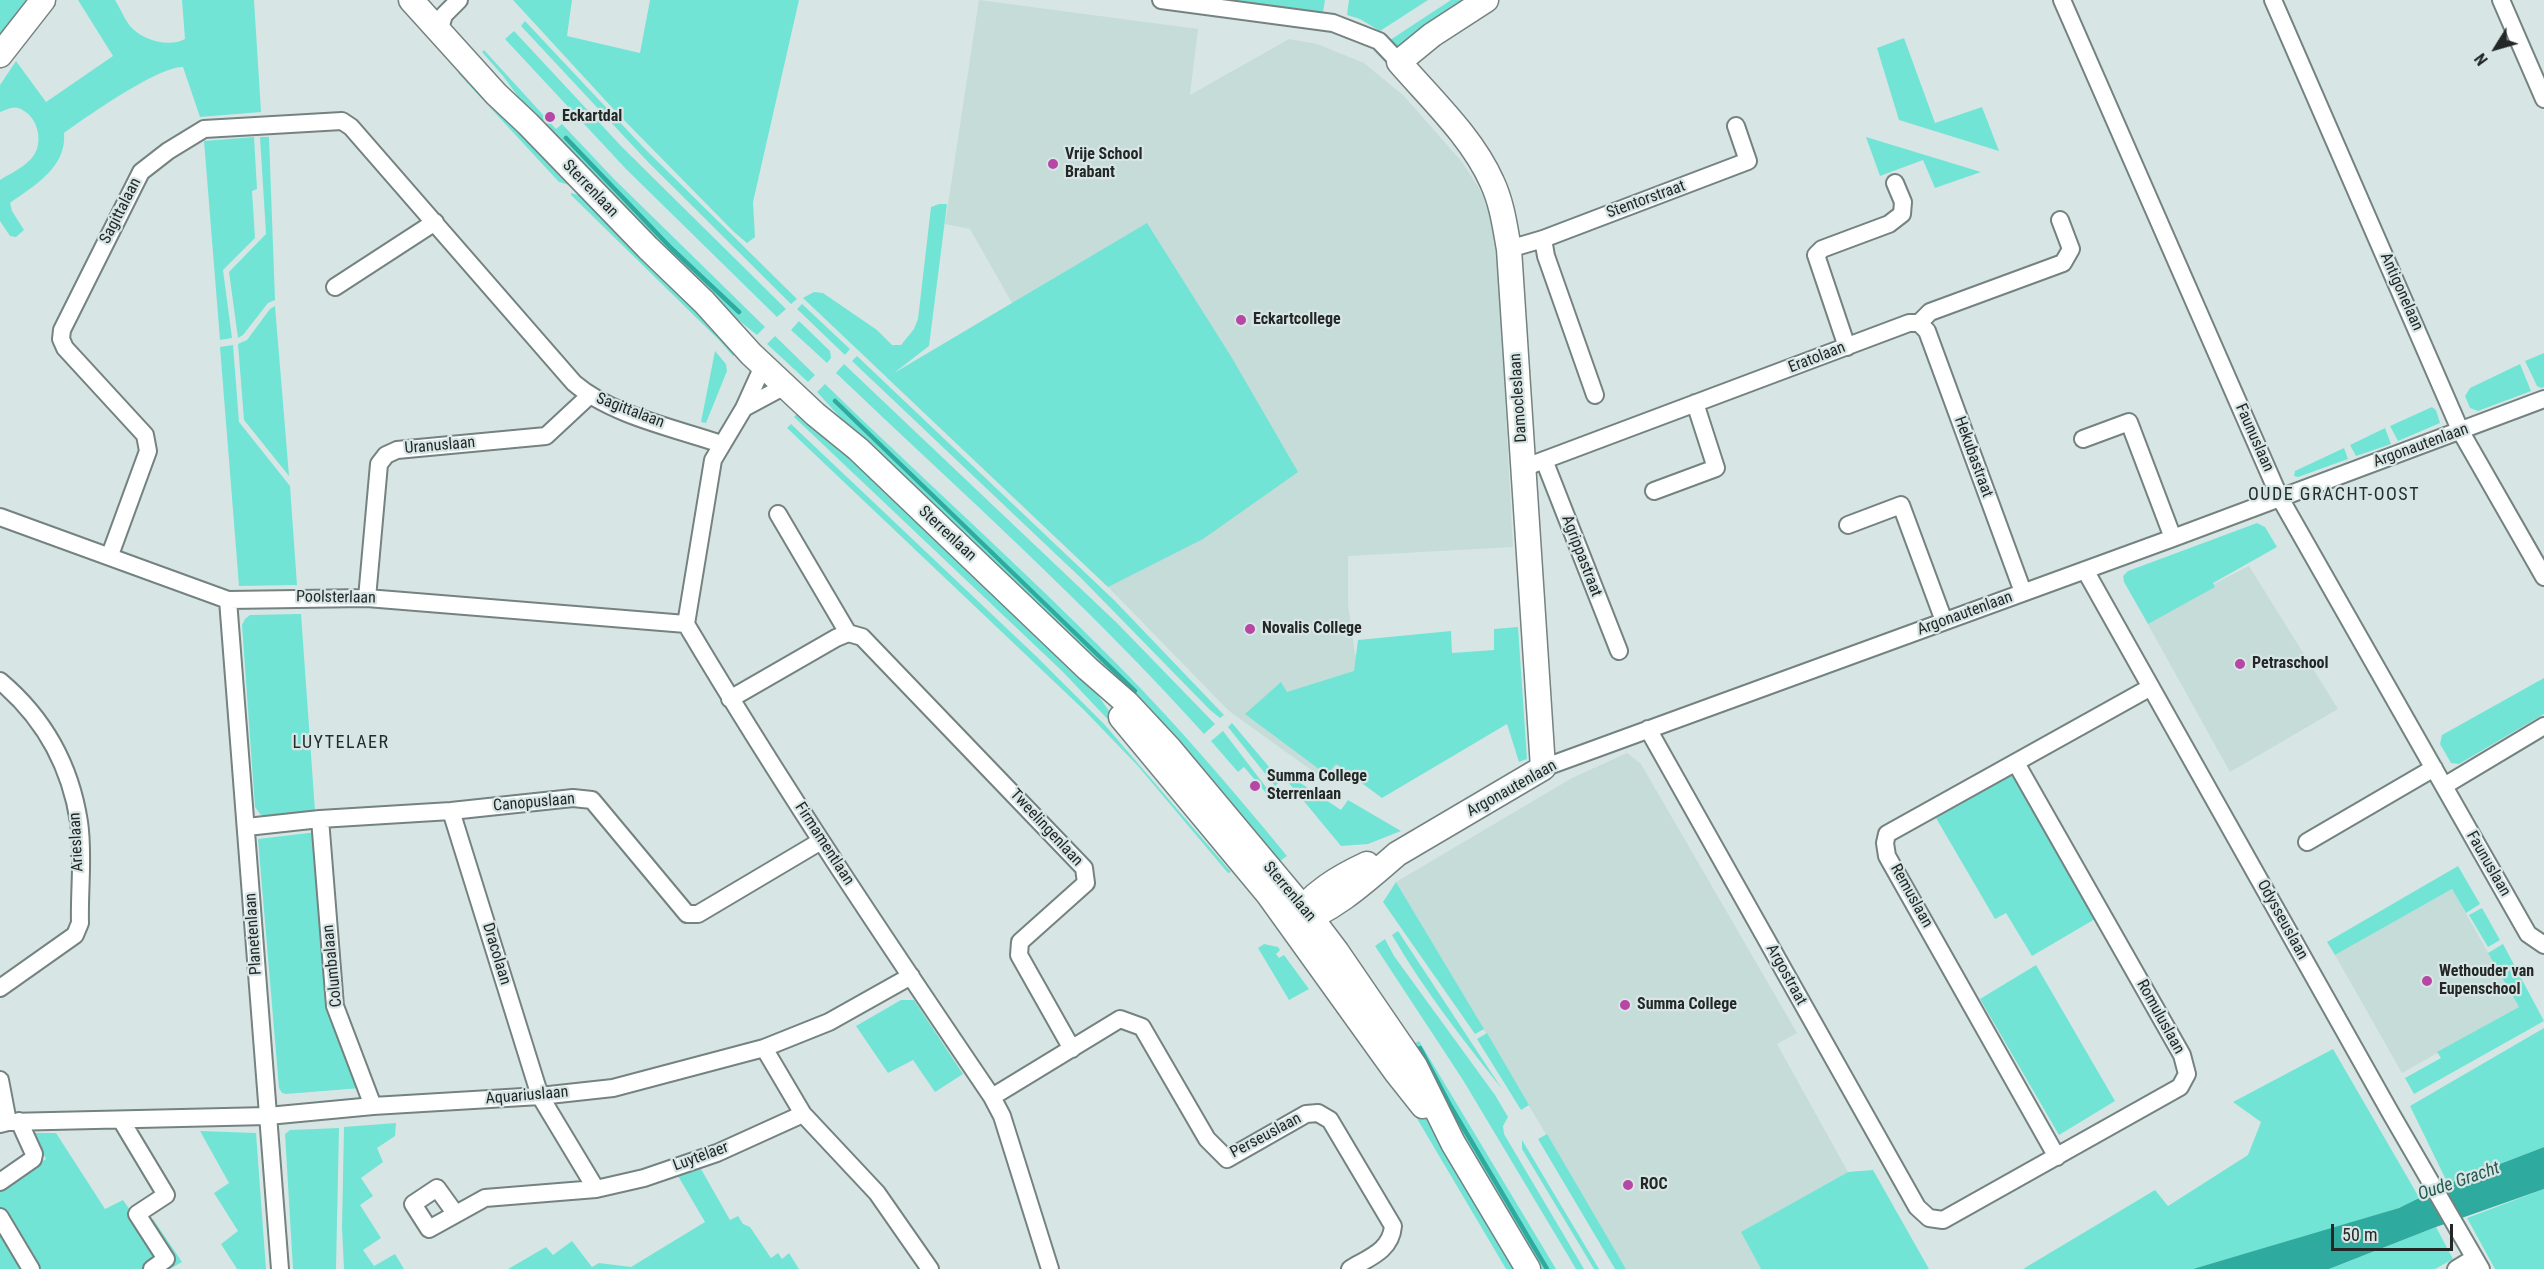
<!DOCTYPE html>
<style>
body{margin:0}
#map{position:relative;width:2544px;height:1269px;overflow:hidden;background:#d7e6e4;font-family:"Roboto Condensed",sans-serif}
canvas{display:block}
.north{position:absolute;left:2466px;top:18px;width:60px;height:60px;-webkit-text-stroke:4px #d7e6e4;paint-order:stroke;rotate:233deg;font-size:16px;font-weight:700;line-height:24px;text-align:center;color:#232827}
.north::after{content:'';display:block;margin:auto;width:21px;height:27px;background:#232827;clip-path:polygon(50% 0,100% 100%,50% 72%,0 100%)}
.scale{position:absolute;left:2331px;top:1224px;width:122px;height:27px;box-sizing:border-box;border:3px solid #232827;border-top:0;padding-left:8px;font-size:18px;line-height:21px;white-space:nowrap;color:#232827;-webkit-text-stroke:4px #d7e6e4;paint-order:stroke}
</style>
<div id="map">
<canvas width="2544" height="1269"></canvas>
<div class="north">N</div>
<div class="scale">50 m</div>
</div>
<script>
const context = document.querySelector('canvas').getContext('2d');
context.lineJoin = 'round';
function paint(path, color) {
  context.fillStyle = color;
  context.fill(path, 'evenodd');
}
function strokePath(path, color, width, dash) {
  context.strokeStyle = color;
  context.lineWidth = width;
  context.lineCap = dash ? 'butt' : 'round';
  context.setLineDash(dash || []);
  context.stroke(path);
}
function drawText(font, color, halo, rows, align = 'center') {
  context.font = font + ' "Roboto Condensed",sans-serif';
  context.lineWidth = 4.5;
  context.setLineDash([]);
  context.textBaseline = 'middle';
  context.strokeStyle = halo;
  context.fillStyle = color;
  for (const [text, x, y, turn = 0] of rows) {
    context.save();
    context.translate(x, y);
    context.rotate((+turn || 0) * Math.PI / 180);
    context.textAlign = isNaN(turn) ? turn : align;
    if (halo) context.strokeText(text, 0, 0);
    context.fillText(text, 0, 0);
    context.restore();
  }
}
paint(new Path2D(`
 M 979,0 L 1198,29 L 1190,95 L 1289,39 L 1317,44 L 1364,63 L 1404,96 L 1462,162 L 1487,201 L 1497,251 L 1513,547 L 1348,556 L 1348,604 L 1355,654 L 1396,697 L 1325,780 L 1229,711 L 1108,587 L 887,378 L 1012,303 L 970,229 L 945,224 Z
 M 2249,566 L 2338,709 L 2230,772 L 2145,619 Z
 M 1627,753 L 1641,764 L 1797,1033 L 1777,1044 L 1848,1172 L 1742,1232 L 1761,1269 L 1626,1269 L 1396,882 L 1572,778 Z
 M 2452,889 L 2519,1007 L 2402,1073 L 2335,955 Z`), '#c5dcd8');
paint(new Path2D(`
 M 0,0 L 28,0 L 0,35 Z
 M 78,0 L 115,0 C 120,8 124,18 130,26 C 142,40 168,48 185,39 L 182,0 L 254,0 L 261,112 L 200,117 L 183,67 C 159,66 86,117 64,133 C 67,167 35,185 10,203 L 12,211 L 24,230 L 16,237 L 10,236 L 0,221 L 0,180 C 11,173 27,166 34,155 C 44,140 37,114 18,108 C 13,106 5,110 0,112 L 0,85 L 16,61 L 46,102 L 113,56 Z
 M 513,0 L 572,0 L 567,36 L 640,53 L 650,0 L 799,0 L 753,202 L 755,237 L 747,243 L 734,232 L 618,114 Z
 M 1232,0 L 1325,0 L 1323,12 Z
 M 1349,0 L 1428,0 L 1380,31 L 1360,19 L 1347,15 Z
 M 1451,0 L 1472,0 L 1400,50 L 1384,44 Z
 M 525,21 L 646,150 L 797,299 L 791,304 L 648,162 L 521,26 Z
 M 514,31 L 622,147 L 786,309 L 777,317 L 626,169 L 505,39 Z
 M 1904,38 L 1935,123 L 1982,107 L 1999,151 L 1899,120 L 1877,48 Z
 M 484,50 L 556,129 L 562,124 L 614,179 L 765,327 L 757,335 L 711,298 L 533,117 L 503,76 L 482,52 Z
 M 465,67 L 573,186 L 559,182 L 458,73 Z
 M 254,137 L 257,189 L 252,191 L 255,238 L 223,270 L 232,338 L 220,340 L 204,141 Z
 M 260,137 L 269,137 L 275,300 L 268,303 L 243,335 L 238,338 L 229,272 L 266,234 Z
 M 1866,137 L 1981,172 L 1935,188 L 1923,160 L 1880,176 Z
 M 571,193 L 582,196 L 740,350 L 733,356 L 718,339 L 571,195 Z
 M 939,204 L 947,204 L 929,346 L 894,373 L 1147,223 L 1232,358 L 1298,472 L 1203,539 L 1108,587 L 803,298 L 814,292 L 823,293 L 877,330 L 892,345 L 901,345 L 914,329 L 918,319 L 931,207 Z
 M 802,304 L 850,349 L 845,355 L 797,309 Z
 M 275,306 L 289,476 L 244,420 L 238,344 L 247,340 L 270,309 Z
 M 799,321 L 830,351 L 831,358 L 827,363 L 791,330 Z
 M 775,336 L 815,375 L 808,382 L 767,344 Z
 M 233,345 L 239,422 L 290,486 L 297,585 L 239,586 L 220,347 Z
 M 715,351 L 726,364 L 727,371 L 706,423 L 701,422 Z
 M 2544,353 L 2544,387 L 2541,388 L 2537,386 L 2525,361 Z
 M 857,356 L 1114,600 L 1224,715 L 1220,718 L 1210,710 L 1082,579 L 852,361 Z
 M 844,364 L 1117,623 L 1215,724 L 1204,734 C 1089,606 960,491 836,373 Z
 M 2520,364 L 2531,391 L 2478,411 L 2470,408 L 2465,396 L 2470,388 Z
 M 825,384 C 922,478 1023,569 1118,665 C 1178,726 1233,790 1287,856 L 1280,861 L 1285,867 L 1281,870 L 847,425 L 817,392 Z
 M 2432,407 L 2436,410 L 2440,423 L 2398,441 L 2390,426 Z
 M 802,408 L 1087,680 L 1136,749 L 1062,671 L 794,417 Z
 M 791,424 L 1037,657 L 1105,725 L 1231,872 L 1228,873 L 1138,766 L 1084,710 L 787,428 Z
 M 2385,428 L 2391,444 L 2356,456 L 2350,445 Z
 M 2344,448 L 2348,459 L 2298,477 L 2294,476 L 2295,471 Z
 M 2257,523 L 2265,527 L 2277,547 L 2213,583 L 2215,587 L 2148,624 L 2124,582 L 2123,576 L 2128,571 Z
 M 301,614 L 315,811 L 266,817 L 260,814 L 255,807 L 242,625 L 245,619 L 250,615 Z
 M 1518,627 L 1527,759 L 1519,762 L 1507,724 L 1382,798 L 1336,764 L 1327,775 L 1245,714 L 1281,682 L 1287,692 L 1354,671 L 1358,640 L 1451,631 L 1452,653 L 1494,650 L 1494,629 Z
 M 2544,678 L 2544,714 L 2459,764 L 2451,763 L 2440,744 L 2442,735 Z
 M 1232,723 L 1281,781 L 1275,786 L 1228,727 Z
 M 1223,731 L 1269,791 L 1266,793 L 1244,767 L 1238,772 L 1211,741 Z
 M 2014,774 L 2095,919 L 2032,956 L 2006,913 L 1995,919 L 1936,818 Z
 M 1293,778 L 1341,810 L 1348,800 L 1401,831 L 1368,844 L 1341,846 L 1288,782 Z
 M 317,832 L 322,911 L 361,1088 L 286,1094 L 282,1093 L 279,1088 L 258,839 Z
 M 2458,866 L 2480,904 L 2466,913 L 2452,889 L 2335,955 L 2327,942 Z
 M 1396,882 L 1484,1029 L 1475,1034 L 1383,902 Z
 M 2482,908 L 2500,940 L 2488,947 L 2469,915 Z
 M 1398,931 L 1502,1089 C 1463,1040 1424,990 1392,935 Z
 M 1385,939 L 1394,956 L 1495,1095 L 1508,1117 L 1503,1126 L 1504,1134 L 1584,1269 L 1576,1269 L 1463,1080 L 1375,946 Z
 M 1264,944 L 1278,947 L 1280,950 L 1276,954 L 1279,958 L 1284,955 L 1309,989 L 1289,1000 L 1258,948 Z
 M 2503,944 L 2544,1021 L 2414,1094 L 2405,1078 L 2441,1058 L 2437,1052 L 2519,1007 L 2488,953 Z
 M 2036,965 L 2115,1101 L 2059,1135 L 1980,999 Z
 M 901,1000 L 914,1000 L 963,1074 L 935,1092 L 913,1060 L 888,1073 L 856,1026 Z
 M 2544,1028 L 2544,1147 L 2448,1184 L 2410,1106 Z
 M 1487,1033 L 1529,1105 L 1521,1110 L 1477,1039 Z
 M 1419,1041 L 1556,1269 L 1537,1269 L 1412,1045 Z
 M 2333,1049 L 2420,1199 L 2399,1208 L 2319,1233 L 2193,1269 L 2023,1269 L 2155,1190 L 2168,1206 L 2248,1155 L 2261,1122 L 2233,1102 Z
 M 1412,1098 L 1429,1120 L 1519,1269 L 1506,1269 L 1409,1105 Z
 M 396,1123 L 395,1136 L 377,1148 L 383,1162 L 361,1178 L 373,1196 L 360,1205 L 381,1238 L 363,1250 L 374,1266 L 395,1254 L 404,1269 L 344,1269 L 342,1228 L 344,1127 Z
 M 339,1128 L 336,1269 L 293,1269 L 285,1134 L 290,1130 Z
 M 200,1131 L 256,1133 L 266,1269 L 237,1269 L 221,1244 L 238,1231 L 214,1193 L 229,1183 Z
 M 37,1133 L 56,1133 L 105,1209 L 123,1200 L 141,1226 L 153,1219 L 182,1262 L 170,1269 L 0,1269 L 0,1189 L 46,1159 L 33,1134 Z
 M 1547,1134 L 1626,1269 L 1615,1269 L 1538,1139 Z
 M 1522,1140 L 1599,1269 L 1594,1269 L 1522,1149 Z
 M 701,1169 L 730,1220 L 738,1216 L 743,1224 L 750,1227 L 771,1258 L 778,1253 L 782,1259 L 789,1253 L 799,1269 L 508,1269 L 546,1247 L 553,1255 L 572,1241 L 592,1267 L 599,1263 L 631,1267 L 705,1222 L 678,1176 Z
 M 1873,1170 L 1929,1269 L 1761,1269 L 1741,1232 L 1848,1172 Z
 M 2544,1189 L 2544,1269 L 2495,1269 L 2467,1218 Z
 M 2436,1227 L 2453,1259 L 2435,1269 L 2329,1269 Z`), '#72e4d6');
paint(new Path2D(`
 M 2544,1147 L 2544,1189 L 2436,1227 L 2329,1269 L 2193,1269 L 2399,1208 L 2448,1184 Z`), '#2eab9e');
strokePath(new Path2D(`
 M 566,138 L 671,248 L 739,312
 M 835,401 L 1135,691
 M 1420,1048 L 1451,1107 L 1547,1269`), '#2eab9e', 4.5);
const street = new Path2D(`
 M 1161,0 L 1333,23 L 1379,41 L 1399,62
 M 2062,0 L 2280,498 L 2528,934 L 2544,945
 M 2273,0 L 2461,432 L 2544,577
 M 2501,0 L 2544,99
 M 439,32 L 444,15 L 459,0
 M 1543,239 L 1546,256 L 1595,395
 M 1509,249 L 1543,239 L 1748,161 L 1736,126
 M 335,287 L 435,222
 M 1919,323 L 1927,331 L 2023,592
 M 1847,347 L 1816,255 L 1822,249 L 1889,224 L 1902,214 L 1903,202 L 1895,183
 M 763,366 L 744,408 L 713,460 L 686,624 C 782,786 887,942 992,1097 L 1002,1116 L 1050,1269
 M 744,408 L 785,386
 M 2083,439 L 2129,422 L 2173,538
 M 1544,460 L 1619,651
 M 1523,468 L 1909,323 L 1919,323 L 1930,312 L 2063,263 L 2071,249 L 2060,220
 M 1654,491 L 1716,468 L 1695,403
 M 778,514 L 848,633
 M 0,517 L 228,600 L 367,598 L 686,624
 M 1848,525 L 1901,505 L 1944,621
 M 110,555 L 148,451 L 145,435 L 65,348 L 61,339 L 62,330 L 141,172 L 168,151 L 204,129 L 342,121 L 351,127 L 574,383 C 611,415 674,428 721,444
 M 2085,570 L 2390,1112 L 2481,1269
 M 367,598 L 379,464 L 386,455 L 397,450 L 546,436 L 589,396
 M 228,600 L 280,1269
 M 0,681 C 44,718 70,764 79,822 C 84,854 79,890 80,923 L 75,935 L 0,988
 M 730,699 L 836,638 L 848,633 L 862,637 L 1084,868 L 1086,883 L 1020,942 L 1019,955 L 1072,1049
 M 1648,729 L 1917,1207 L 1929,1218 L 1943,1220 L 2180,1087 L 2187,1074 L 2182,1055 L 2016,763
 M 1543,768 L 2173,538 L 2544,399
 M 2444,786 L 2544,726
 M 451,811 L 540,1096 L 596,1189
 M 320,819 L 335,1006 L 373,1106
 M 247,827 L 320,819 L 451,811 L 573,798 L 592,800 L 687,914 L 698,914 L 821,841
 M 2307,842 L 2434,768
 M 764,1048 L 803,1114
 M 0,1080 L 8,1122
 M 992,1097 L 1120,1019 L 1142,1027 L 1207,1139 L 1227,1159 L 1306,1114 L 1318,1113 L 1330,1120 L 1393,1226 C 1391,1251 1368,1258 1350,1269
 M 121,1120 L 166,1195 L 137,1214 L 166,1259 L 152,1269
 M 0,1124 L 8,1122 L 268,1116 L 373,1106 L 540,1096 L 613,1088 L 764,1048 L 829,1022 L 911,976
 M 2057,1157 L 1887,856 L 1885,843 L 1887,834 L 2151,687
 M 0,1182 L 33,1159 L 34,1154 L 19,1121
 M 455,1213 L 437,1188 L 413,1204 L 429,1229 L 485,1198 L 596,1189 L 644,1178 L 717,1153 L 803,1114 L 877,1193 L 930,1269
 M 0,1217 L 31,1269
 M 2456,1269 L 2474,1258`);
const secondary = new Path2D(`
 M 411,0 L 496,94 L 528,124 L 648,248 L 704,302 L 751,354 L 815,414 L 858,449 L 1088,669 L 1127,703 L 1169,748 L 1312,919 L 1337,952 L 1415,1066 L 1453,1143 L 1528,1269
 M 0,55 L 43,0
 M 1121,717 L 1268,894 L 1396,1072 L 1423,1106
 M 1294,920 C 1310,894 1339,877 1367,864
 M 1291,925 C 1331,913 1366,881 1397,854 L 1543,768 L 1509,249 C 1505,227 1502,203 1492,182 C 1472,137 1431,99 1399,62 L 1432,35 L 1486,0`);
strokePath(street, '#748280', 20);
strokePath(secondary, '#748280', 27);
strokePath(street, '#fff', 16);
strokePath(secondary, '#fff', 24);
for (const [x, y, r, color] of [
 [550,117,6,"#b747a4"],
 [1053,164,6,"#b747a4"],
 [1241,320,6,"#b747a4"],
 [1250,629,6,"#b747a4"],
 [2240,664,6,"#b747a4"],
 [1255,786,6,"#b747a4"],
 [2427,981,6,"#b747a4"],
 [1625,1005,6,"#b747a4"],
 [1628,1185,6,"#b747a4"]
]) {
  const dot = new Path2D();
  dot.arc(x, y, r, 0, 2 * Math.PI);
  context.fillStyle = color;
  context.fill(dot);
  strokePath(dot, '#d7e6e4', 2);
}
drawText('bold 16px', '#232827', '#d7e6e4', [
 ["Eckartdal",562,117],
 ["Vrije School",1065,155],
 ["Brabant",1065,173],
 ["Eckartcollege",1253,320],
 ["Novalis College",1262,629],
 ["Petraschool",2252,664],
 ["Summa College",1267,777],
 ["Sterrenlaan",1267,795],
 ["Wethouder van",2439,972],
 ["Eupenschool",2439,990],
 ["Summa College",1637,1005],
 ["ROC",1640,1185]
], 'left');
drawText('16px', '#232827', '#d7e6e4', [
 ["Sterrenlaan",590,189,46],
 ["Stentorstraat",1646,200,-20],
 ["Sagittalaan",121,211,-63],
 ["Antigonelaan",2401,292,66],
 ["Eratolaan",1817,358,-21],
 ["Damocleslaan",1519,398,-94],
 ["Sagittalaan",630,411,21],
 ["Faunuslaan",2254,438,66],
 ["Uranuslaan",440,446,-5],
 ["Argonautenlaan",2421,446,-20],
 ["Hekubastraat",1973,457,70],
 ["Sterrenlaan",947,534,43],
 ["Agrippastraat",1581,556,69],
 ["Poolsterlaan",336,598,1],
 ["Argonautenlaan",1965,614,-20],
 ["Argonautenlaan",1512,789,-29],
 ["Canopuslaan",534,803,-5],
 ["Tweelingenlaan",1046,828,47],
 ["Arieslaan",77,842,-93],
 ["Firmamentlaan",824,844,57],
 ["Faunuslaan",2488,864,60],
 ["Sterrenlaan",1289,892,50],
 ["Remuslaan",1911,896,61],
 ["Odysseuslaan",2282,920,61],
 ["Planetenlaan",254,934,-94],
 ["Dracolaan",496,954,73],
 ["Columbalaan",333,966,-96],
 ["Argostraat",1786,975,61],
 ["Romuluslaan",2160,1017,61],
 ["Aquariuslaan",527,1096,-5],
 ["Perseuslaan",1266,1136,-28],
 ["Luytelaer",701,1157,-20]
]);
context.letterSpacing = '1.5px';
drawText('18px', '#242f2d', '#d7e6e4', [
 ["OUDE GRACHT-OOST",2334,495],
 ["LUYTELAER",341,743]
]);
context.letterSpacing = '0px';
drawText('italic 18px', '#275952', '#d7e6e4', [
 ["Oude Gracht",2459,1182,-19]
]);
</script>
